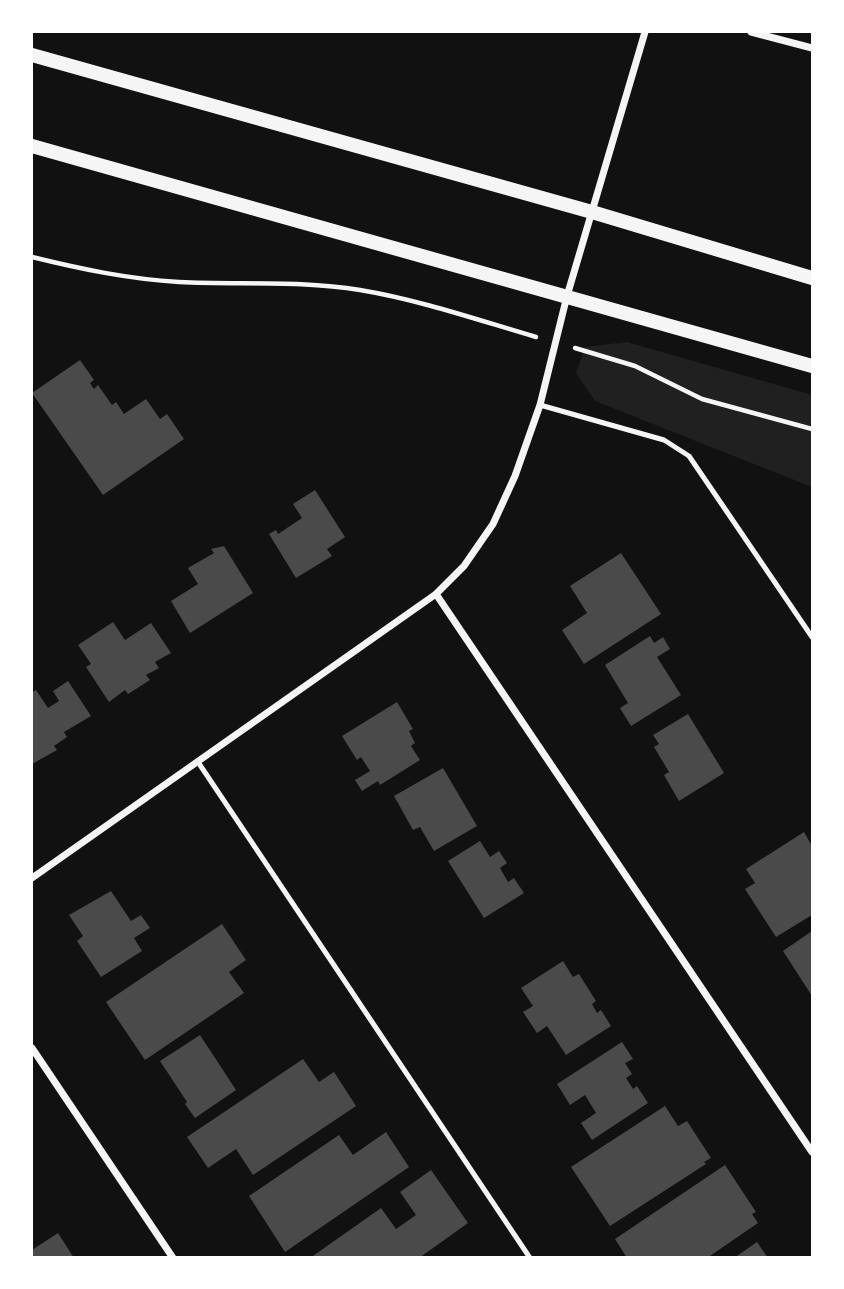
<!DOCTYPE html>
<style>
body{margin:0}
#map{position:relative;width:844px;height:1289px;overflow:hidden;background:#111;font-family:"Space Grotesk",sans-serif}
canvas{display:block}
.frame{position:absolute;inset:0;border:33px solid #fff;pointer-events:none}
</style>
<div id="map">
<canvas width="844" height="1289"></canvas>
<div class="frame"></div>
</div>
<script>
const context = document.querySelector('canvas').getContext('2d');
context.lineJoin = 'round';
function paint(path, color) {
  context.fillStyle = color;
  context.fill(path, 'evenodd');
}
function strokePath(path, color, width, dash) {
  context.strokeStyle = color;
  context.lineWidth = width;
  context.lineCap = dash ? 'butt' : 'round';
  context.setLineDash(dash || []);
  context.stroke(path);
}
paint(new Path2D(`
 M 627,342 L 812,395 L 812,487 L 595,401 L 576,373 L 585,347 Z`), '#202020');
paint(new Path2D(`
 M 80,360 L 94,380 L 90,383 L 94,389 L 98,385 L 112,405 L 116,402 L 124,414 L 146,399 L 160,419 L 167,414 L 184,439 L 103,495 L 32,393 Z
 M 315,490 L 345,537 L 327,549 L 332,556 L 296,578 L 269,534 L 276,530 L 278,534 L 302,518 L 293,504 Z
 M 224,546 L 253,593 L 190,633 L 171,601 L 198,584 L 188,568 L 214,553 L 211,549 Z
 M 621,553 L 661,614 L 584,664 L 562,630 L 587,613 L 570,586 Z
 M 113,622 L 125,640 L 151,623 L 171,653 L 155,662 L 159,668 L 146,675 L 150,680 L 128,694 L 125,690 L 109,702 L 86,667 L 91,664 L 78,645 Z
 M 650,636 L 654,643 L 663,637 L 670,649 L 657,657 L 681,695 L 631,726 L 620,708 L 628,703 L 605,665 Z
 M 68,681 L 91,716 L 64,732 L 67,737 L 54,746 L 57,750 L 32,764 L 32,692 L 36,690 L 48,708 L 59,701 L 53,691 Z
 M 397,702 L 413,729 L 409,731 L 415,743 L 411,746 L 420,760 L 380,785 L 378,781 L 362,791 L 355,780 L 370,771 L 361,757 L 357,760 L 342,736 Z
 M 688,714 L 724,773 L 679,801 L 664,775 L 669,772 L 654,747 L 659,744 L 653,735 Z
 M 443,768 L 477,826 L 434,851 L 420,827 L 413,830 L 394,796 Z
 M 804,832 L 812,846 L 812,915 L 776,937 L 745,889 L 755,883 L 746,869 Z
 M 480,841 L 490,857 L 499,851 L 507,863 L 500,868 L 508,882 L 514,878 L 524,893 L 484,918 L 448,861 Z
 M 111,891 L 131,921 L 141,915 L 150,928 L 134,938 L 142,951 L 101,977 L 77,941 L 83,936 L 69,915 Z
 M 222,924 L 246,960 L 229,972 L 244,993 L 145,1060 L 106,1002 Z
 M 812,931 L 812,996 L 783,951 Z
 M 563,961 L 573,977 L 579,974 L 596,1001 L 592,1004 L 597,1013 L 601,1010 L 611,1026 L 566,1055 L 547,1026 L 537,1033 L 523,1012 L 533,1006 L 521,988 Z
 M 200,1035 L 236,1090 L 195,1118 L 185,1104 L 187,1102 L 160,1061 Z
 M 622,1042 L 633,1059 L 625,1063 L 632,1074 L 626,1078 L 633,1089 L 637,1086 L 648,1103 L 592,1140 L 581,1123 L 596,1113 L 585,1095 L 570,1105 L 557,1084 Z
 M 303,1059 L 319,1082 L 334,1072 L 356,1106 L 253,1175 L 236,1149 L 208,1168 L 187,1137 Z
 M 665,1106 L 678,1126 L 687,1121 L 711,1158 L 704,1162 L 706,1164 L 610,1226 L 571,1167 Z
 M 386,1132 L 409,1167 L 285,1252 L 249,1196 L 339,1135 L 353,1155 Z
 M 725,1165 L 756,1212 L 752,1214 L 758,1223 L 707,1258 L 627,1258 L 615,1239 Z
 M 431,1170 L 468,1223 L 419,1258 L 310,1258 L 381,1208 L 396,1229 L 416,1215 L 400,1192 Z
 M 58,1233 L 74,1258 L 32,1258 L 32,1250 Z
 M 757,1242 L 768,1258 L 734,1258 Z`), '#4a4a4a');
strokePath(new Path2D(`
 M 32,257 C 81,269 128,279 179,282 C 240,285 300,280 360,290 C 420,300 478,320 536,337
 M 575,348 L 635,366 L 702,399 L 812,429`), '#f5f5f5', 4.5);
strokePath(new Path2D(`
 M 540,405 L 664,440 L 689,456 L 812,637
 M 198,762 L 530,1258`), '#f5f5f5', 5);
strokePath(new Path2D(`
 M 751,32 L 812,48
 M 436,594 L 812,1152
 M 32,878 L 436,594 L 464,566 L 493,524 L 515,476 L 540,405 L 567,296 L 645,32
 M 32,1048 L 173,1258`), '#f5f5f5', 7);
strokePath(new Path2D(`
 M 32,55 L 592,212 L 812,278
 M 32,146 L 812,366`), '#f5f5f5', 14);
</script>
